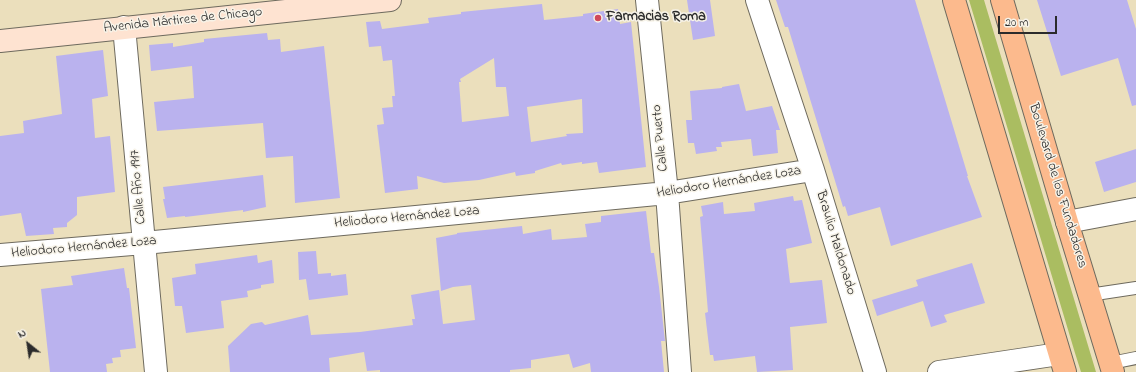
<!DOCTYPE html>
<meta charset="utf-8">
<style>
body{margin:0}
#map{position:relative;width:1136px;height:372px;overflow:hidden;background:#ebdfbc;font-family:"Indie Flower",sans-serif}
canvas{display:block}
.north{position:absolute;left:8px;top:324px;width:40px;height:40px;-webkit-text-stroke:3px #f7f3e8;paint-order:stroke;rotate:330deg;font-size:11px;font-weight:700;line-height:16px;text-align:center;color:#2b2b2b}
.north::after{content:'';display:block;margin:auto;width:14px;height:18px;background:#2b2b2b;clip-path:polygon(50% 0,100% 100%,50% 72%,0 100%)}
.scale{position:absolute;left:998px;top:16px;width:59px;height:18px;box-sizing:border-box;border:2px solid #2b2b2b;border-top:0;padding-left:5px;font-size:12px;line-height:14px;white-space:nowrap;color:#2b2b2b;-webkit-text-stroke:3px #f7f3e8;paint-order:stroke}
</style>
<div id="map">
<canvas width="1136" height="372"></canvas>
<div class="north">N</div>
<div class="scale">20 m</div>
</div>
<script>
const context = document.querySelector('canvas').getContext('2d');
context.lineJoin = 'round';
function paint(path, color) {
  context.fillStyle = color;
  context.fill(path, 'evenodd');
}
function strokePath(path, color, width, dash) {
  context.strokeStyle = color;
  context.lineWidth = width;
  context.lineCap = dash ? 'butt' : 'round';
  context.setLineDash(dash || []);
  context.stroke(path);
}
function drawText(font, color, halo, rows, align = 'center') {
  context.font = font + ' "Indie Flower",sans-serif';
  context.lineWidth = 3;
  context.setLineDash([]);
  context.textBaseline = 'middle';
  context.strokeStyle = halo;
  context.fillStyle = color;
  for (const [text, x, y, turn = 0] of rows) {
    context.save();
    context.translate(x, y);
    context.rotate((+turn || 0) * Math.PI / 180);
    context.textAlign = isNaN(turn) ? turn : align;
    if (halo) context.strokeText(text, 0, 0);
    context.fillText(text, 0, 0);
    context.restore();
  }
}
paint(new Path2D(`
 M 969,0 L 984,0 L 987,10 L 1096,372 L 1081,372 L 1075,353 Z`), '#aabd61');
paint(new Path2D(`
 M 687,0 L 710,0 L 715,36 L 693,40 Z
 M 776,0 L 915,0 L 968,176 L 967,176 L 982,217 L 891,246 L 880,207 L 848,216 L 845,206 L 843,207 L 788,27 L 785,27 Z
 M 1037,0 L 1127,0 L 1136,29 L 1136,105 L 1132,106 L 1118,58 L 1061,76 Z
 M 542,4 L 544,20 L 583,16 L 583,14 L 618,9 L 620,24 L 631,22 L 646,167 L 599,173 L 597,162 L 582,164 L 582,162 L 562,165 L 561,163 L 535,171 L 535,173 L 516,176 L 515,172 L 479,180 L 444,183 L 417,176 L 418,189 L 385,193 L 377,125 L 384,124 L 382,108 L 393,107 L 392,96 L 395,96 L 392,60 L 383,61 L 381,46 L 369,47 L 366,22 L 380,21 L 382,29 L 429,23 L 428,18 L 461,14 L 461,12 ZM 494,58 L 496,87 L 506,87 L 509,116 L 462,122 L 459,82 L 461,82 L 460,79 ZM 582,99 L 583,133 L 566,134 L 567,136 L 531,142 L 527,107 Z
 M 267,33 L 268,40 L 280,39 L 281,52 L 324,46 L 340,198 L 295,203 L 293,156 L 266,158 L 263,123 L 157,131 L 154,102 L 194,98 L 192,66 L 151,71 L 149,45 L 173,43 L 173,47 L 204,42 L 204,39 Z
 M 103,50 L 108,96 L 92,99 L 95,138 L 110,136 L 115,192 L 77,197 L 77,215 L 67,223 L 67,227 L 53,228 L 54,234 L 26,236 L 21,213 L 0,216 L 0,136 L 24,133 L 23,121 L 62,114 L 56,56 Z
 M 739,84 L 746,111 L 772,106 L 780,130 L 776,130 L 778,153 L 753,156 L 751,139 L 721,142 L 722,147 L 716,147 L 717,151 L 696,154 L 694,143 L 688,143 L 686,120 L 692,120 L 690,91 L 722,88 L 722,87 Z
 M 1136,149 L 1136,182 L 1104,192 L 1095,162 Z
 M 263,175 L 266,207 L 243,212 L 243,210 L 185,217 L 185,216 L 167,218 L 163,199 L 165,199 L 163,187 Z
 M 793,196 L 794,201 L 802,200 L 812,243 L 786,249 L 790,283 L 822,280 L 827,323 L 790,327 L 793,370 L 757,372 L 755,356 L 714,361 L 713,355 L 710,355 L 705,313 L 708,312 L 700,217 L 703,216 L 701,206 L 723,202 L 724,214 L 755,211 L 754,203 Z
 M 646,211 L 651,253 L 654,253 L 659,287 L 665,341 L 661,341 L 664,372 L 591,372 L 590,363 L 573,368 L 569,354 L 531,360 L 531,368 L 510,370 L 510,372 L 380,372 L 380,370 L 367,371 L 364,352 L 329,358 L 330,372 L 230,372 L 228,346 L 251,324 L 262,322 L 265,325 L 308,315 L 311,335 L 360,332 L 413,325 L 412,319 L 415,319 L 411,295 L 439,290 L 443,324 L 475,320 L 471,285 L 453,287 L 441,291 L 436,238 L 457,234 L 457,233 L 522,226 L 523,234 L 551,229 L 552,240 L 587,237 L 585,224 L 601,222 L 601,216 Z
 M 316,251 L 318,274 L 331,273 L 331,276 L 346,274 L 348,295 L 309,300 L 306,279 L 299,280 L 298,252 Z
 M 257,255 L 258,263 L 272,260 L 274,283 L 261,285 L 261,288 L 247,291 L 248,297 L 221,301 L 224,328 L 186,333 L 182,306 L 175,306 L 172,278 L 196,274 L 195,264 Z
 M 972,263 L 985,303 L 944,315 L 947,322 L 931,327 L 923,301 L 877,316 L 872,300 L 918,286 L 916,280 Z
 M 124,268 L 127,288 L 129,288 L 136,348 L 120,350 L 121,357 L 112,358 L 113,363 L 106,364 L 107,372 L 50,372 L 41,289 L 73,285 L 71,276 Z`), '#bab2ee');
const lane = new Path2D(`
 M 1089,295 L 1136,288
 M 1111,363 L 1136,358`);
const street = new Path2D(`
 M 647,0 L 667,193 L 680,372
 M 757,0 L 813,170 L 875,372
 M 124,27 L 156,372
 M 1067,222 L 1136,209
 M 0,255 L 144,243 L 667,193 L 813,170
 M 939,372 L 1059,354`);
const secondary = new Path2D(`
 M 0,41 L 390,0`);
const primary = new Path2D(`
 M 954,0 L 1065,372
 M 1002,0 L 1067,222 L 1113,372`);
strokePath(lane, '#6e6a5e', 14);
strokePath(street, '#6e6a5e', 24);
strokePath(secondary, '#6e6a5e', 24);
strokePath(primary, '#6e6a5e', 24);
strokePath(lane, '#fff', 12);
strokePath(street, '#fff', 22);
strokePath(secondary, '#fee3d1', 22);
strokePath(primary, '#fcba8d', 22);
for (const [x, y, r, color] of [
 [598,18,4,"#d1495b"]
]) {
  const dot = new Path2D();
  dot.arc(x, y, r, 0, 2 * Math.PI);
  context.fillStyle = color;
  context.fill(dot);
  strokePath(dot, '#f7f3e8', 1.5);
}
drawText('bold 14px', '#2b2b2b', '#f7f3e8', [
 ["Farmacias Roma",606,18]
], 'left');
drawText('14px', '#2b2b2b', '#f7f3e8', [
 ["Avenida Mártires de Chicago",183,21,-6],
 ["Calle Puerto",661,138,-96],
 ["Heliodoro Hernández Loza",729,183,-9],
 ["Boulevard de los Fundadores",1057,186,73],
 ["Calle Año 1917",139,187,-95],
 ["Heliodoro Hernández Loza",407,218,-5],
 ["Braulio Maldonado",835,243,73],
 ["Heliodoro Hernández Loza",84,248,-5]
]);
</script>
